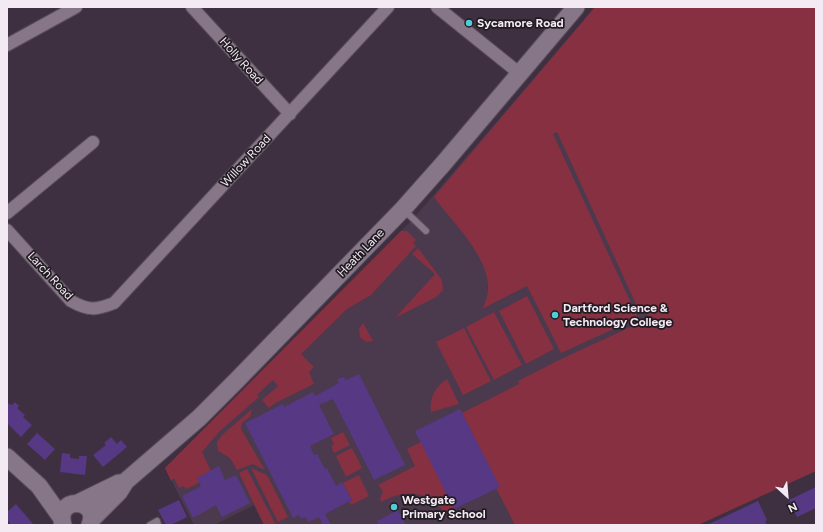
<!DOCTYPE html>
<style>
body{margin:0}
#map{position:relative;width:823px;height:532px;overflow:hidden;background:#3e3040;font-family:Figtree,sans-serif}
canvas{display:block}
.frame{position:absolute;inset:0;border:8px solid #f4eaf4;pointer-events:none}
.north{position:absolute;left:767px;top:476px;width:40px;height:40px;-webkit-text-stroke:3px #211b22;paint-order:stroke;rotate:154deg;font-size:11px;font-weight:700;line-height:16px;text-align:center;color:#f4eaf4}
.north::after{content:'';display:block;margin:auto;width:14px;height:18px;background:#f4eaf4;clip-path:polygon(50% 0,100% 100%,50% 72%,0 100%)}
</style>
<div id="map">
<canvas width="823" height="532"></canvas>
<div class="frame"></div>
<div class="north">N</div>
</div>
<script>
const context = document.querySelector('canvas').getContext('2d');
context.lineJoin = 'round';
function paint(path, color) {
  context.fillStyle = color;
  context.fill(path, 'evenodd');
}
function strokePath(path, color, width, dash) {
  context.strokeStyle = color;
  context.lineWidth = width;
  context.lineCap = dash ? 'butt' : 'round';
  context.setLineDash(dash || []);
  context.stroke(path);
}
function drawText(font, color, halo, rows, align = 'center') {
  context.font = font + ' Figtree,sans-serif';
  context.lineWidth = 3.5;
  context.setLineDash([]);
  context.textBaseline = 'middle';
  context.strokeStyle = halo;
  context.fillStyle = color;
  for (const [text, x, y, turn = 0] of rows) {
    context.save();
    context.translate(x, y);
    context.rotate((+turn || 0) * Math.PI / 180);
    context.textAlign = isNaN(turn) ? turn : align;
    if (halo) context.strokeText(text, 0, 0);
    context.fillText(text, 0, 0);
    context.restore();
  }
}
paint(new Path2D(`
 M 595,7 L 816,471 L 698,525 L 264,525 L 254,505 L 214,525 L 194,525 L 165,468 L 413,219 Z`), '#4b394d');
paint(new Path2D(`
 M 595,7 L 816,7 L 816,471 L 698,525 L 515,525 L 496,488 L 499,486 L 462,413 L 519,384 L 518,381 L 559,360 L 650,318 L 646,312 L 641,315 L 557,132 L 553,134 L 638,318 L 561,353 L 527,286 L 482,309 C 506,271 454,225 434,197 Z
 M 401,231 L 407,231 L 416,240 L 413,243 L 416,246 L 371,295 L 347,309 L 301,354 L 314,367 L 309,372 L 314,384 L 275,403 L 269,408 L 262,400 L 278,386 L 273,380 L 257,395 L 259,397 L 219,432 L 202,452 L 211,471 L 197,478 L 199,483 L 186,489 L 184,486 L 179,488 L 174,478 L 171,481 L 165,468 Z
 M 418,248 L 442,280 L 443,290 L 436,297 L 395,318 L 435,274 L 412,254 Z
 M 527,296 L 554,349 L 526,364 L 499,311 Z
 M 494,312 L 522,365 L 494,380 L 466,327 Z
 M 363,323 L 373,341 L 366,342 L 360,337 L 359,329 Z
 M 464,328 L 491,381 L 463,395 L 436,342 Z
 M 447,379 L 459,404 L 431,412 C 429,398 435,387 447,379 Z
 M 252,409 L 250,417 L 242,423 L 241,429 L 265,470 L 253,464 L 237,470 L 230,458 L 218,451 L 217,442 L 222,435 Z
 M 343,432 L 350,445 L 334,453 L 331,446 L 334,444 L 331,438 Z
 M 421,442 L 454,508 L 445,513 C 427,490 406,489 381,502 L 380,499 L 383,491 L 378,485 L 415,466 L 407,449 Z
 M 352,448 L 362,468 L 346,477 L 336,456 Z
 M 251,468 L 267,475 L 288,517 L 278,522 Z
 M 247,469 L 276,525 L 264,525 L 239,473 Z
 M 359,475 L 369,496 L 351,505 L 349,502 L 352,500 L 343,483 Z`), '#863041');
paint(new Path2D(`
 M 359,374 L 405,465 L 374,480 L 333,399 L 319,405 L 334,434 L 310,446 L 314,455 L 317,454 L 325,469 L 327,468 L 336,486 L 342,482 L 352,500 L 325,514 L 331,525 L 318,525 L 322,523 L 319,517 L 308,522 L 306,517 L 301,519 L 299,515 L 293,518 L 245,423 L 283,404 L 284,407 L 313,392 L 315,396 L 339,383 L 337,379 L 344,377 L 346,380 Z
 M 15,402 L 19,406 L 17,408 L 25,415 L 23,417 L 32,425 L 21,437 L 7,423 L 7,403 L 12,405 Z
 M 460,409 L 500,487 L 454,509 L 415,431 Z
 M 37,433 L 55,449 L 45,460 L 27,444 Z
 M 111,437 L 117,444 L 121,440 L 127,447 L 103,467 L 93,455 L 106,445 L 104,443 Z
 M 62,453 L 70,454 L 70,458 L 79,459 L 79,456 L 87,456 L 85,475 L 60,472 Z
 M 219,466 L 225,480 L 236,475 L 250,503 L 222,517 L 216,505 L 193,518 L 182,496 L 201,486 L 197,478 Z
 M 816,487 L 816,508 L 797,517 L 789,500 Z
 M 179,500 L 187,517 L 171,525 L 166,525 L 158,510 Z
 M 758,501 L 767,520 L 765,521 L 767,525 L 707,525 Z
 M 16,504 L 34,525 L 11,525 L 7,519 L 7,512 Z
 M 398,510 L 406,525 L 379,525 L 377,521 Z`), '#573884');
const lane = new Path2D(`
 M 404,210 L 426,231
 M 150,525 L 157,521 L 158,525`);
const street = new Path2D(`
 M 192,7 L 290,114
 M 437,7 L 519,73
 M 7,45 L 76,7
 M 7,213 L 93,142
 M 7,230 L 71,301 C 89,311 96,310 114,303 L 388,7`);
const secondary = new Path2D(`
 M 7,457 L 39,486 L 61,517
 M 78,503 L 119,483
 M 92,519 L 119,492 L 126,481 L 199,418 L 237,380 L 403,209 L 443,164 L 576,7
 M 63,525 C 54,495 101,498 90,525`);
strokePath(lane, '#5b4f5c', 8);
strokePath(street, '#5b4f5c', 14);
strokePath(secondary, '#5b4f5c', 19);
strokePath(lane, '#867687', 6);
strokePath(street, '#867687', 12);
strokePath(secondary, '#867687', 17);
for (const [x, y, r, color] of [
 [469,23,4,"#52cbd8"],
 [555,315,4,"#52cbd8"],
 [394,507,4,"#52cbd8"]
]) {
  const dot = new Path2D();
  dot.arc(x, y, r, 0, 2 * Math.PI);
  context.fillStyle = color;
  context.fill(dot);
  strokePath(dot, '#211b22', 1.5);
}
drawText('bold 12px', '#f4eaf4', '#211b22', [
 ["Sycamore Road",477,23],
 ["Dartford Science &",563,308],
 ["Technology College",563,322],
 ["Westgate",402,500],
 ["Primary School",402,514]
], 'left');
drawText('12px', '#f4eaf4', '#211b22', [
 ["Holly Road",241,61,48],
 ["Willow Road",246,161,-47],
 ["Heath Lane",361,253,-46],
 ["Larch Road",50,276,47]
]);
</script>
